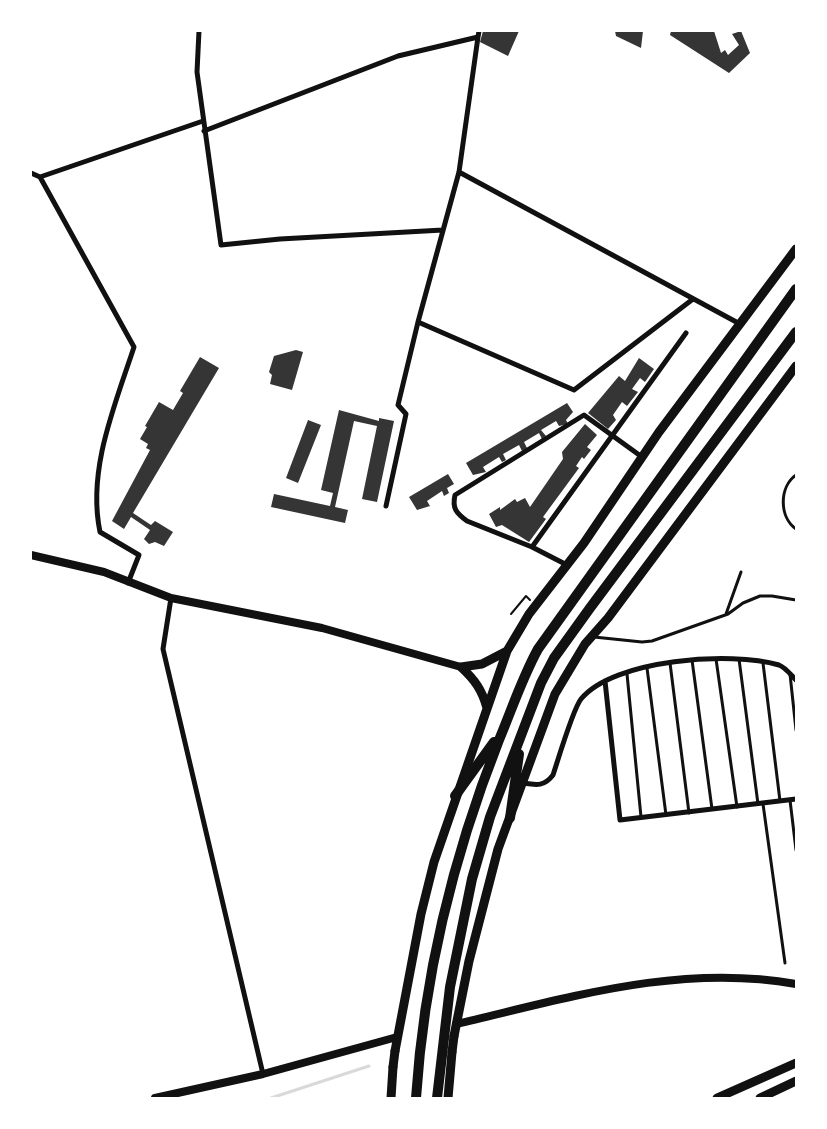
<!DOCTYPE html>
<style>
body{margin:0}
#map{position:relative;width:827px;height:1129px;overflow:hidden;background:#fff;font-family:Jost,sans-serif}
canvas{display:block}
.frame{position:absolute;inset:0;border:32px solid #fff;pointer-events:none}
</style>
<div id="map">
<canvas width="827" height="1129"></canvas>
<div class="frame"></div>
</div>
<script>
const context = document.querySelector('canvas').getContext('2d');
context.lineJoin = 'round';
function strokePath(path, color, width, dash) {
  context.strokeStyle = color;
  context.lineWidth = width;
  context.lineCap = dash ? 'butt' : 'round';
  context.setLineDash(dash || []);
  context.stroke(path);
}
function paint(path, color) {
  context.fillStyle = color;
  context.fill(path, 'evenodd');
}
strokePath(new Path2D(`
 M 271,1098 L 369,1066`), '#d9d9d9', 3);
paint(new Path2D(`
 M 483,31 L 519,31 L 508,56 L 480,42 Z
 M 615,31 L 643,31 L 641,48 L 616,36 Z
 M 671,31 L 714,31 L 721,53 L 725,50 L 728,55 L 739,45 L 732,34 L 741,31 L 750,53 L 729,73 L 670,35 Z
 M 296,350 L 303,352 L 292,390 L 270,384 L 272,375 L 269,372 L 274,356 Z
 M 200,357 L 219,368 L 133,513 L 151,525 L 155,521 L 173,532 L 164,546 L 155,542 L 149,544 L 144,539 L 150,530 L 131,517 L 124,529 L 112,521 L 150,450 L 146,448 L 148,444 L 140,439 L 147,427 L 145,426 L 159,402 L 173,410 L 183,393 L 180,391 Z
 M 639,358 L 654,369 L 645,382 L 640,378 L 632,389 L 638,392 L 627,406 L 622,402 L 613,415 L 616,420 L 608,429 L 588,413 L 619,376 L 625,381 Z
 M 567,403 L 573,412 L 566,420 L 568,424 L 559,426 L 556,421 L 541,430 L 546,436 L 542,439 L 539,433 L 524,442 L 527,448 L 522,451 L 519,445 L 503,454 L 506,460 L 502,462 L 499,457 L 483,467 L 486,472 L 473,475 L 466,463 Z
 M 339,410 L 379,421 L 379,418 L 394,421 L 377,502 L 362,499 L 377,426 L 354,421 L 335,507 L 348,510 L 345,523 L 271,507 L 274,494 L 330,506 L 333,493 L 321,490 Z
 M 308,420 L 321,425 L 298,483 L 286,478 Z
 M 585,424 L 597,435 L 587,447 L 591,450 L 584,459 L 582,457 L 576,466 L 579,468 L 543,517 L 546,519 L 529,542 L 502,525 L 496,527 L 489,514 L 500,507 L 500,510 L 515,499 L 517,502 L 525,498 L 530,507 L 563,459 L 562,452 Z
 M 448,474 L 454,484 L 447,488 L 449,493 L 444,496 L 442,491 L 427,501 L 430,506 L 417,510 L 409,497 Z`), '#353535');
strokePath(new Path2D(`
 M 511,614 L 526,596 L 530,600`), '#111', 2);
strokePath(new Path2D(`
 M 796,475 C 779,487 779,517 796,529
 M 726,614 L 741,572
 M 594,637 L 642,642 L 652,641 L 728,614 L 743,603 L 760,596 L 772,596 L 796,600
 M 716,659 L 737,807
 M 739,659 L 758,804
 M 692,660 L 712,809
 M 670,663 L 689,813
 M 763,663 L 780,801
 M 647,668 L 666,815
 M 627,674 L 641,817
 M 790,674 L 796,730
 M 790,800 L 796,850
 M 763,804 L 785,963`), '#111', 3);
strokePath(new Path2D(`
 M 199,31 L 197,72 L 221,245 L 280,239 L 443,230
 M 204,131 L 398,56 L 478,37 L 479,31
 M 459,172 L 740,324
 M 31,173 L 40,177 L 134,347 C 115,405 87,470 100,532 L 139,555 L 128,583
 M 40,177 L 203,121
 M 418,322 L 574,390 L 693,299
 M 386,506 L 406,414 L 398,405 L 418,322 L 459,172 L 478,37
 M 532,547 L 686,333
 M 567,565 L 532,547 L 467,521 C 456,513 452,508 455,495 L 584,415 L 642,457
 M 171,598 L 163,649 L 263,1074
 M 605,681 L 620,820 L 796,799
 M 522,783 C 536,785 544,787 553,775 C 558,760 573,709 581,699 C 614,659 731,651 779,665 C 785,667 791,675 796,680`), '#111', 5);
strokePath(new Path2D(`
 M 31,555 L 104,572 L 171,598 L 322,628 L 461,667
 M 456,1024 C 568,998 680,963 796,984
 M 155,1098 L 263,1074 L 397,1037`), '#111', 8);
strokePath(new Path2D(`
 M 461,667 C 475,680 482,690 487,708
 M 461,667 L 482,664 L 507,651
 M 454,1036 L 469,961 L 498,849 L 555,694 L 585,644 L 608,618 L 796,366
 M 395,1051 L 421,914 L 434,862 L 507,651 L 529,614 L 584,543 L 659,432 L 796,249
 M 391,1098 L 393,1067
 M 448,1098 L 452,1052
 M 717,1098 L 796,1063
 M 760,1098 L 796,1081`), '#111', 9);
strokePath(new Path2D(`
 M 452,1052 L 454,1036
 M 393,1067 L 395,1051`), '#111', 9);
strokePath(new Path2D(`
 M 455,796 L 494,742
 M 510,818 L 519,754
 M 416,1098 C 424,975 454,854 499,740 C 512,709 522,678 538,649 L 796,289
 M 437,1098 L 450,987 L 472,879 L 490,817 L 541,683 L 554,658 L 590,608 L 796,332`), '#111', 10);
</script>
